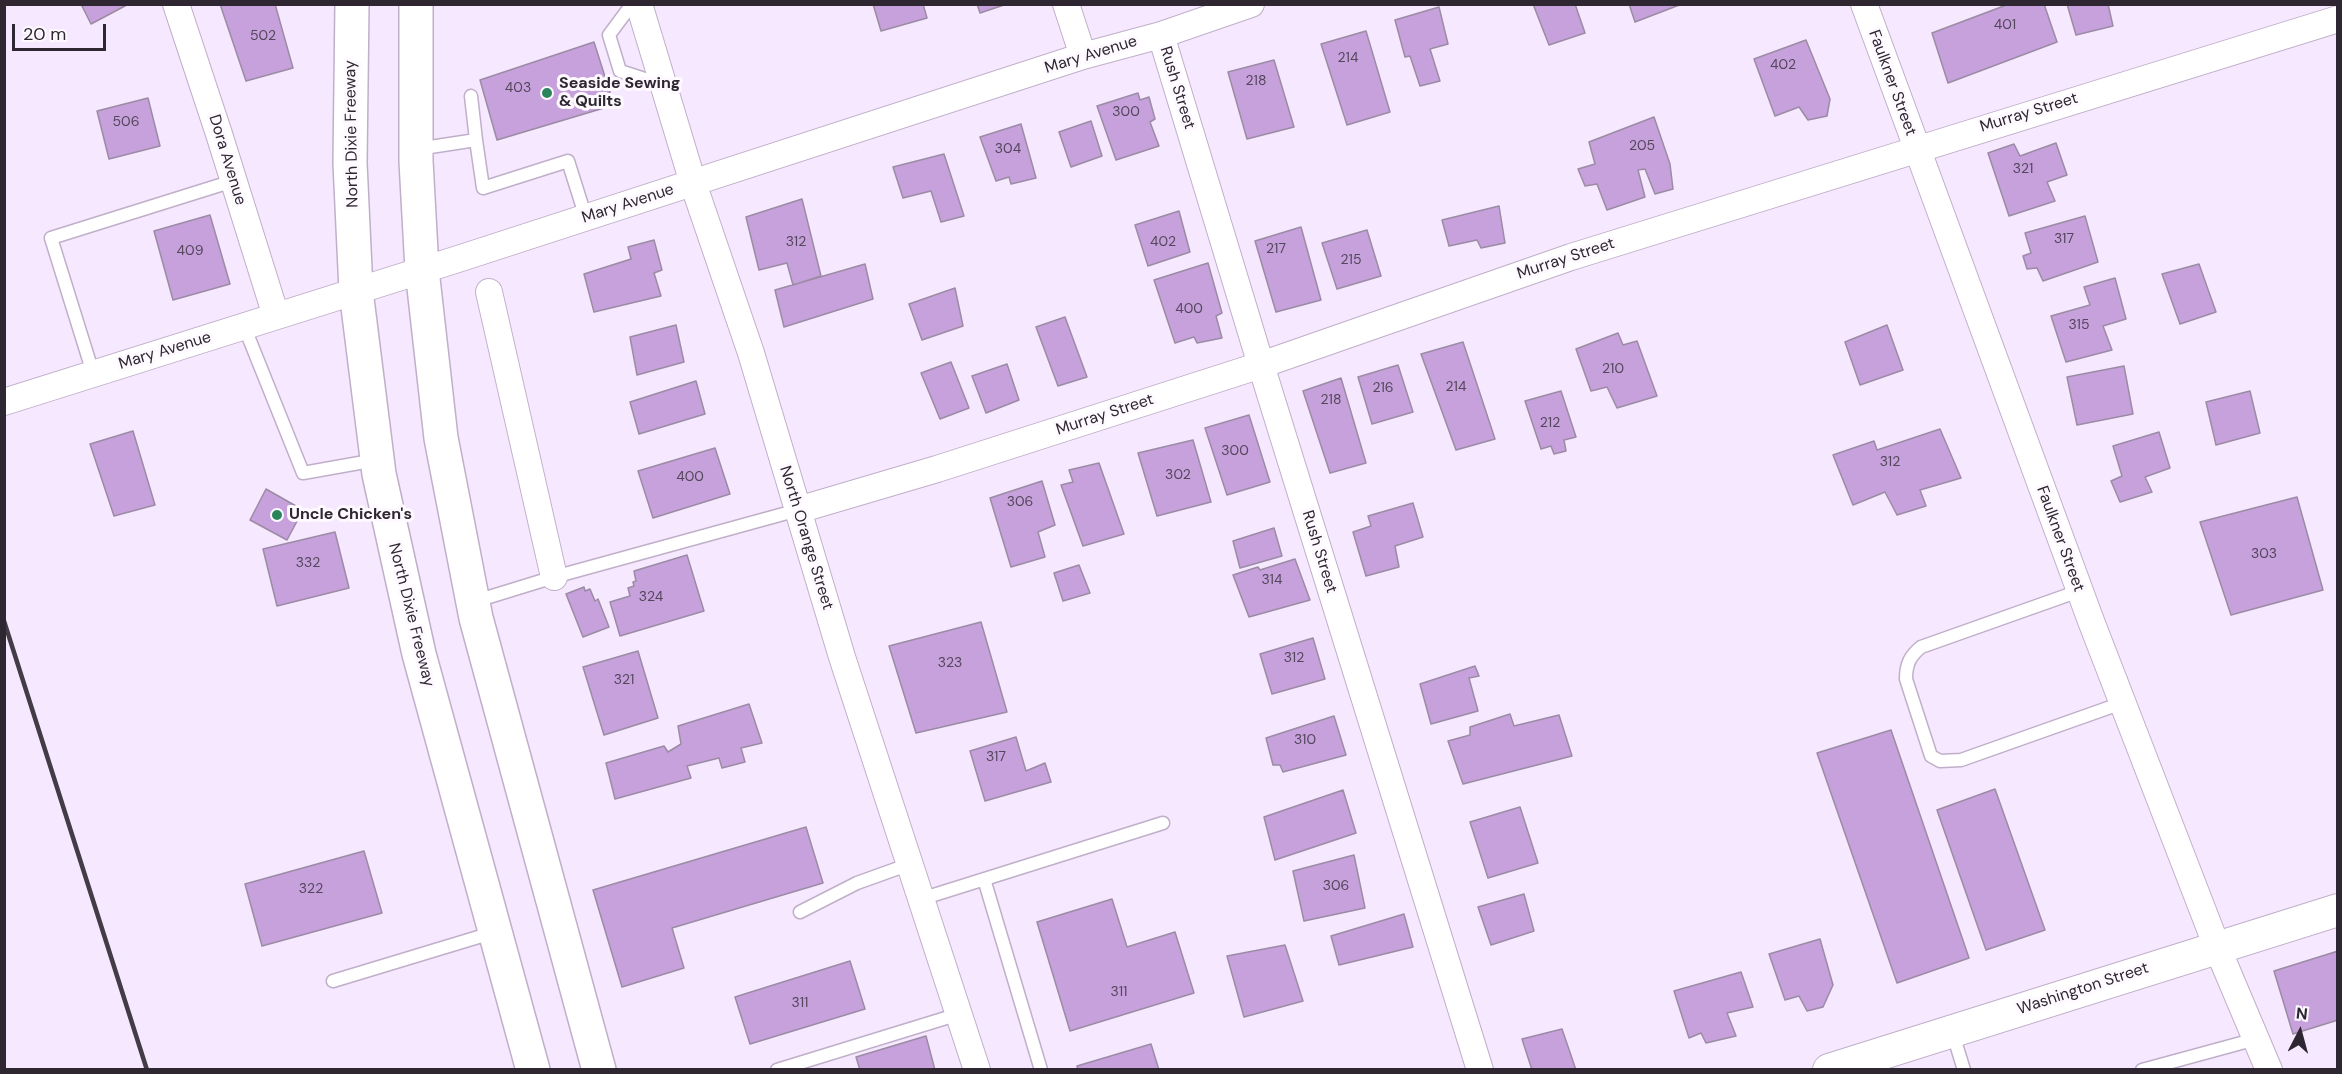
<!DOCTYPE html>
<style>
body{margin:0}
#map{position:relative;width:2342px;height:1074px;overflow:hidden;background:#f6e8fe;font-family:"DM Sans",sans-serif}
canvas{display:block}
.frame{position:absolute;inset:0;border:6px solid #2e2731;pointer-events:none}
.north{position:absolute;left:2270px;top:1002px;width:60px;height:60px;-webkit-text-stroke:4px #fdf9ff;paint-order:stroke;rotate:6deg;font-size:16px;font-weight:700;line-height:24px;text-align:center;color:#2e2731}
.north::after{content:'';display:block;margin:auto;width:21px;height:27px;background:#2e2731;clip-path:polygon(50% 0,100% 100%,50% 72%,0 100%)}
.scale{position:absolute;left:12px;top:24px;width:94px;height:27px;box-sizing:border-box;border:3px solid #2e2731;border-top:0;padding-left:8px;font-size:18px;line-height:21px;white-space:nowrap;color:#2e2731;-webkit-text-stroke:4px #fdf9ff;paint-order:stroke}
</style>
<div id="map">
<canvas width="2342" height="1074"></canvas>
<div class="frame"></div>
<div class="north">N</div>
<div class="scale">20 m</div>
</div>
<script>
const context = document.querySelector('canvas').getContext('2d');
context.lineJoin = 'round';
function paint(path, color) {
  context.fillStyle = color;
  context.fill(path, 'evenodd');
}
function strokePath(path, color, width, dash) {
  context.strokeStyle = color;
  context.lineWidth = width;
  context.lineCap = dash ? 'butt' : 'round';
  context.setLineDash(dash || []);
  context.stroke(path);
}
function drawText(font, color, halo, rows, align = 'center') {
  context.font = font + ' "DM Sans",sans-serif';
  context.lineWidth = 6;
  context.setLineDash([]);
  context.textBaseline = 'middle';
  context.strokeStyle = halo;
  context.fillStyle = color;
  for (const [text, x, y, turn = 0] of rows) {
    context.save();
    context.translate(x, y);
    context.rotate((+turn || 0) * Math.PI / 180);
    context.textAlign = isNaN(turn) ? turn : align;
    if (halo) context.strokeText(text, 0, 0);
    context.fillText(text, 0, 0);
    context.restore();
  }
}
const building = new Path2D(`
 M 81,4 L 124,4 L 125,6 L 91,24 Z
 M 220,4 L 275,4 L 293,68 L 246,81 Z
 M 873,4 L 923,4 L 927,18 L 881,31 Z
 M 977,4 L 1007,4 L 980,13 Z
 M 1533,4 L 1575,4 L 1585,33 L 1549,45 Z
 M 1629,4 L 1682,4 L 1635,22 Z
 M 2009,4 L 2044,4 L 2057,42 L 1948,83 L 1932,33 Z
 M 2067,4 L 2108,4 L 2113,26 L 2076,35 Z
 M 1439,7 L 1448,44 L 1430,49 L 1440,81 L 1420,86 L 1410,56 L 1405,57 L 1395,20 Z
 M 1366,31 L 1390,112 L 1347,125 L 1321,44 Z
 M 1806,40 L 1830,99 L 1827,116 L 1808,120 L 1799,107 L 1775,116 L 1754,59 Z
 M 594,42 L 614,105 L 497,140 L 480,80 Z
 M 1274,60 L 1294,127 L 1247,139 L 1228,72 Z
 M 1138,93 L 1140,100 L 1149,97 L 1155,119 L 1150,122 L 1159,146 L 1116,160 L 1097,106 Z
 M 148,98 L 160,146 L 109,159 L 97,111 Z
 M 1654,117 L 1670,164 L 1673,189 L 1655,194 L 1645,169 L 1638,170 L 1645,197 L 1607,210 L 1597,184 L 1585,186 L 1578,169 L 1595,164 L 1589,142 Z
 M 1091,121 L 1102,156 L 1071,167 L 1059,132 Z
 M 1021,124 L 1036,178 L 1011,184 L 1009,177 L 996,181 L 980,137 Z
 M 2056,143 L 2067,175 L 2047,182 L 2055,201 L 2009,216 L 1988,153 L 2014,144 L 2020,156 Z
 M 944,154 L 964,216 L 941,222 L 931,191 L 903,198 L 893,167 Z
 M 802,199 L 821,276 L 793,285 L 787,263 L 759,270 L 746,217 Z
 M 1499,206 L 1505,243 L 1481,248 L 1477,240 L 1449,246 L 1442,220 Z
 M 1179,211 L 1190,252 L 1148,266 L 1135,225 Z
 M 210,215 L 230,284 L 173,300 L 154,231 Z
 M 2085,216 L 2098,262 L 2043,281 L 2037,268 L 2027,269 L 2023,256 L 2031,253 L 2025,233 Z
 M 1301,227 L 1321,300 L 1276,312 L 1255,241 Z
 M 1367,230 L 1381,276 L 1337,289 L 1322,243 Z
 M 654,240 L 662,270 L 654,273 L 661,296 L 594,312 L 584,274 L 631,259 L 628,247 Z
 M 1208,263 L 1222,313 L 1216,316 L 1222,338 L 1197,343 L 1194,337 L 1175,343 L 1154,280 Z
 M 865,264 L 873,299 L 784,327 L 775,290 Z
 M 2199,264 L 2216,312 L 2180,324 L 2162,274 Z
 M 2115,278 L 2126,319 L 2103,326 L 2112,350 L 2066,362 L 2051,316 L 2090,305 L 2084,287 Z
 M 955,288 L 963,326 L 922,340 L 909,304 Z
 M 1065,317 L 1087,377 L 1058,386 L 1036,327 Z
 M 676,325 L 684,362 L 637,375 L 630,337 Z
 M 1887,325 L 1903,370 L 1860,385 L 1845,342 Z
 M 1618,333 L 1623,345 L 1637,341 L 1657,396 L 1617,408 L 1607,387 L 1591,391 L 1576,349 Z
 M 1463,342 L 1495,439 L 1456,450 L 1421,354 Z
 M 951,362 L 969,408 L 940,419 L 921,373 Z
 M 1007,364 L 1019,400 L 986,413 L 972,376 Z
 M 1398,365 L 1413,412 L 1372,424 L 1358,377 Z
 M 2124,366 L 2133,414 L 2077,425 L 2067,377 Z
 M 1341,378 L 1366,463 L 1330,473 L 1303,391 Z
 M 696,381 L 705,414 L 639,434 L 630,402 Z
 M 1561,391 L 1576,437 L 1564,440 L 1566,451 L 1554,454 L 1551,446 L 1541,449 L 1525,401 Z
 M 2250,391 L 2260,433 L 2216,445 L 2206,402 Z
 M 1249,415 L 1270,482 L 1227,495 L 1205,428 Z
 M 1940,429 L 1961,478 L 1920,490 L 1926,506 L 1897,515 L 1885,492 L 1853,505 L 1833,455 L 1874,441 L 1877,450 Z
 M 133,431 L 155,505 L 114,516 L 90,444 Z
 M 2159,432 L 2170,468 L 2145,477 L 2152,492 L 2120,502 L 2111,481 L 2122,476 L 2113,446 Z
 M 1193,440 L 1211,502 L 1157,516 L 1138,453 Z
 M 715,448 L 730,494 L 653,518 L 638,471 Z
 M 1099,463 L 1124,534 L 1083,546 L 1061,485 L 1073,482 L 1069,470 Z
 M 1042,481 L 1055,525 L 1038,532 L 1045,557 L 1011,567 L 990,498 Z
 M 266,489 L 303,510 L 287,540 L 250,520 Z
 M 2297,497 L 2323,590 L 2231,615 L 2200,522 Z
 M 1413,503 L 1423,537 L 1395,546 L 1399,567 L 1366,576 L 1353,532 L 1371,526 L 1368,516 Z
 M 1274,528 L 1282,556 L 1240,568 L 1233,541 Z
 M 335,532 L 349,588 L 277,606 L 263,549 Z
 M 687,555 L 704,611 L 620,636 L 610,602 L 630,596 L 628,588 L 634,586 L 633,582 L 636,581 L 634,571 Z
 M 1295,559 L 1310,600 L 1249,617 L 1233,575 L 1258,567 L 1260,570 Z
 M 1079,565 L 1090,593 L 1063,601 L 1054,573 Z
 M 584,587 L 585,591 L 590,589 L 595,601 L 598,599 L 609,627 L 583,637 L 566,594 Z
 M 981,622 L 1007,712 L 916,733 L 889,646 Z
 M 1313,638 L 1325,679 L 1272,694 L 1260,654 Z
 M 638,651 L 658,718 L 604,735 L 583,667 Z
 M 1475,666 L 1479,676 L 1469,678 L 1478,711 L 1431,724 L 1420,684 Z
 M 749,704 L 762,743 L 741,748 L 745,762 L 722,768 L 719,758 L 687,766 L 691,778 L 615,799 L 606,763 L 664,746 L 668,752 L 681,744 L 678,726 Z
 M 1510,714 L 1514,726 L 1559,715 L 1572,756 L 1463,784 L 1448,741 L 1470,735 L 1470,727 Z
 M 1334,716 L 1346,755 L 1283,772 L 1280,765 L 1273,765 L 1266,738 Z
 M 1891,730 L 1969,958 L 1897,983 L 1817,753 Z
 M 1016,737 L 1026,771 L 1045,763 L 1051,782 L 985,801 L 970,751 Z
 M 1995,789 L 2045,930 L 1986,950 L 1937,810 Z
 M 1343,790 L 1356,833 L 1275,860 L 1264,817 Z
 M 1520,807 L 1538,863 L 1488,878 L 1470,822 Z
 M 806,827 L 823,883 L 672,928 L 684,968 L 622,987 L 593,890 Z
 M 364,851 L 382,913 L 262,946 L 245,884 Z
 M 1354,855 L 1365,908 L 1304,921 L 1293,871 Z
 M 1524,894 L 1534,931 L 1491,945 L 1478,907 Z
 M 1112,899 L 1127,947 L 1175,932 L 1194,993 L 1070,1031 L 1037,922 Z
 M 1404,914 L 1413,947 L 1339,965 L 1331,936 Z
 M 1820,939 L 1833,985 L 1823,1007 L 1807,1011 L 1799,996 L 1785,1000 L 1769,954 Z
 M 1285,945 L 1303,1001 L 1244,1017 L 1227,956 Z
 M 2338,951 L 2338,1020 L 2293,1034 L 2274,971 Z
 M 850,961 L 865,1009 L 750,1044 L 735,997 Z
 M 1741,972 L 1753,1007 L 1727,1013 L 1736,1036 L 1706,1043 L 1701,1033 L 1689,1038 L 1674,991 Z
 M 1562,1029 L 1576,1070 L 1532,1070 L 1522,1039 Z
 M 926,1036 L 935,1070 L 860,1070 L 856,1057 Z
 M 1151,1044 L 1159,1070 L 1078,1070 L 1077,1066 Z`);
paint(building, '#c6a1db');
strokePath(building, '#9b8ba4', 1.5);
const service = new Path2D(`
 M 632,4 L 609,35 L 620,71 L 663,85
 M 471,96 L 476,140
 M 417,149 L 476,140 L 483,188 L 568,161 L 586,218
 M 244,326 L 303,473 L 376,460
 M 93,373 L 51,238 L 233,181
 M 2079,591 L 1921,647 C 1910,656 1906,664 1906,679 L 1931,756 L 1940,761 L 1961,760 L 2122,703
 M 476,601 L 554,577 L 798,510
 M 984,879 L 1041,1070
 M 921,899 L 1163,823
 M 800,912 L 857,883 L 910,864
 M 333,981 L 495,932
 M 1952,1031 L 1964,1070
 M 777,1070 L 959,1014
 M 2142,1070 L 2256,1039`);
const minor = new Path2D(`
 M 176,4 L 219,134 L 276,316
 M 639,4 L 693,183 L 751,353 L 842,657 L 977,1070
 M 1066,4 L 1083,56
 M 1864,4 L 2091,621 L 2217,947 L 2269,1070
 M 1161,35 L 1261,365 L 1480,1070
 M 489,292 L 554,577
 M 4,402 L 458,259 L 1083,56 L 1161,35 L 1251,4
 M 798,510 L 937,469 L 1261,365 L 1571,257 L 2338,19`);
const tertiary = new Path2D(`
 M 1829,1070 L 2338,910`);
const primary = new Path2D(`
 M 352,4 L 350,163 L 356,291 L 379,474 L 419,654 L 533,1070
 M 416,4 L 416,161 L 422,270 L 441,438 L 476,618 L 599,1070`);
strokePath(service, '#c0afc9', 15);
strokePath(minor, '#c0afc9', 28);
strokePath(tertiary, '#c0afc9', 34);
strokePath(primary, '#c0afc9', 36);
strokePath(service, '#fff', 12);
strokePath(minor, '#fff', 26);
strokePath(tertiary, '#fff', 32);
strokePath(primary, '#fff', 33);
strokePath(new Path2D(`
 M 4,621 L 147,1070`), '#433c47', 4.5);
for (const [x, y, r, color] of [
 [547,93,6,"#2a855a"],
 [277,515,6,"#2a855a"]
]) {
  const dot = new Path2D();
  dot.arc(x, y, r, 0, 2 * Math.PI);
  context.fillStyle = color;
  context.fill(dot);
  strokePath(dot, '#fdf9ff', 2);
}
drawText('14px', '#54465c', null, [
 ["401",2005,25],
 ["502",263,36],
 ["214",1348,58],
 ["402",1783,65],
 ["218",1256,81],
 ["403",518,88],
 ["300",1126,112],
 ["506",126,122],
 ["205",1642,146],
 ["304",1008,149],
 ["321",2023,169],
 ["317",2064,239],
 ["312",796,242],
 ["402",1163,242],
 ["217",1276,249],
 ["409",190,251],
 ["215",1351,260],
 ["400",1189,309],
 ["315",2079,325],
 ["210",1613,369],
 ["214",1456,387],
 ["216",1383,388],
 ["218",1331,400],
 ["212",1550,423],
 ["300",1235,451],
 ["312",1890,462],
 ["302",1178,475],
 ["400",690,477],
 ["306",1020,502],
 ["303",2264,554],
 ["332",308,563],
 ["314",1272,580],
 ["324",651,597],
 ["312",1294,658],
 ["323",950,663],
 ["321",624,680],
 ["310",1305,740],
 ["317",996,757],
 ["306",1336,886],
 ["322",311,889],
 ["311",1119,992],
 ["311",800,1003]
]);
drawText('16px', '#2e2731', '#fdf9ff', [
 ["Mary Avenue",1091,55,-17],
 ["Faulkner Street",1892,83,70],
 ["Rush Street",1177,88,73],
 ["Murray Street",2029,113,-17],
 ["North Dixie Freeway",352,134,-91],
 ["Dora Avenue",227,160,73],
 ["Mary Avenue",628,204,-18],
 ["Murray Street",1566,259,-18],
 ["Mary Avenue",165,351,-17],
 ["Murray Street",1105,415,-18],
 ["North Orange Street",806,538,73],
 ["Faulkner Street",2060,539,70],
 ["Rush Street",1319,552,73],
 ["North Dixie Freeway",411,615,76],
 ["Washington Street",2083,989,-18]
]);
drawText('bold 16px', '#2e2731', '#fdf9ff', [
 ["Seaside Sewing",559,84],
 ["& Quilts",559,102],
 ["Uncle Chicken's",289,515]
], 'left');
</script>
